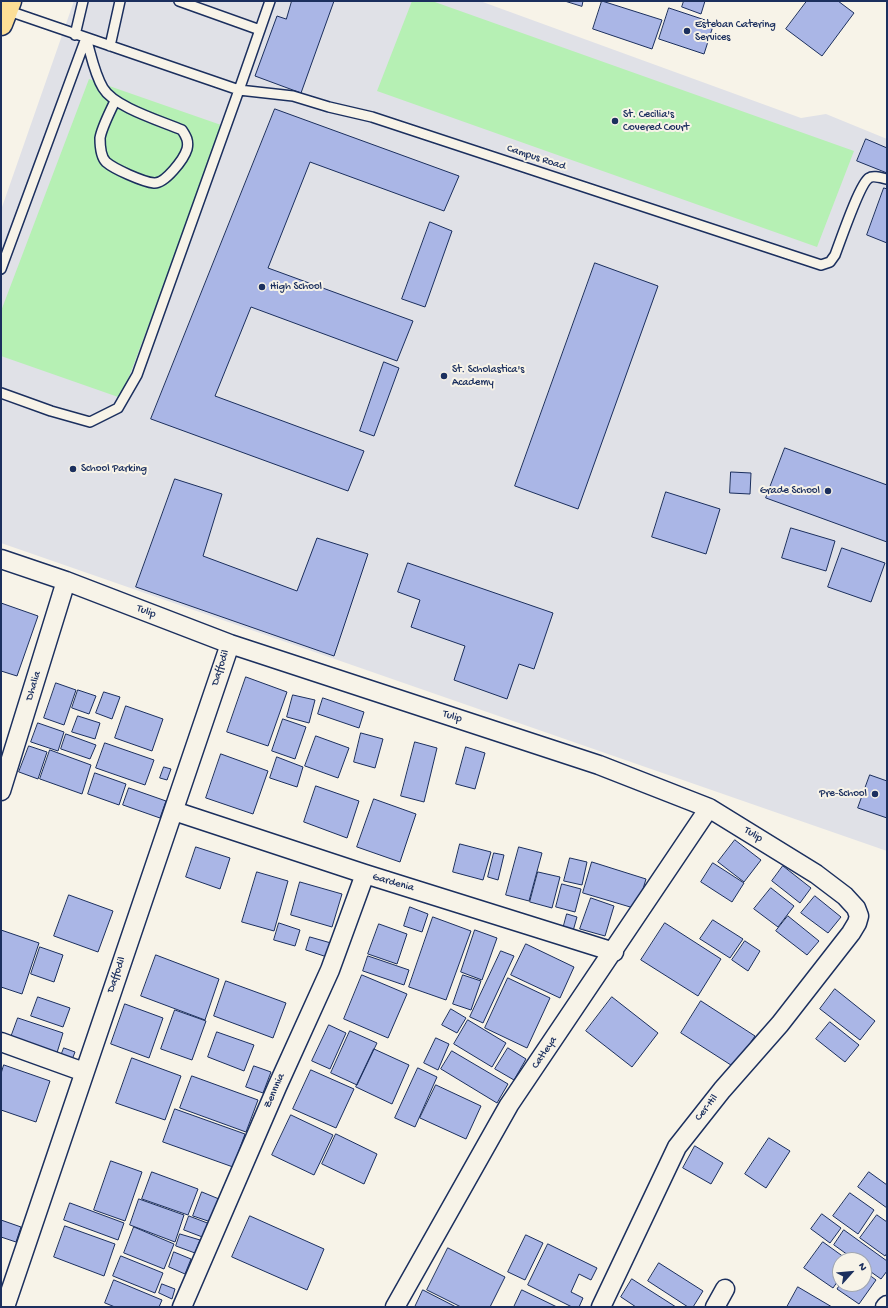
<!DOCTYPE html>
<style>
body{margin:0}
#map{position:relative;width:888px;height:1308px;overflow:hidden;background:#f7f3e8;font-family:"Gochi Hand",sans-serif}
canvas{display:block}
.frame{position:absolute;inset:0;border:2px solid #1b2f5e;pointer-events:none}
.north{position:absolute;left:832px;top:1252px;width:40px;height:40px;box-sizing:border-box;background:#f7f3e8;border:1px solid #9fa5b1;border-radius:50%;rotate:63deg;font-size:11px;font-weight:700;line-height:16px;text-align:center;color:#1b2f5e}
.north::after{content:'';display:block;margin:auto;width:14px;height:18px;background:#1b2f5e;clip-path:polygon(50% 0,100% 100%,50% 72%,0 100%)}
</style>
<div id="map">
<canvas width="888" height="1308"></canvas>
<div class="frame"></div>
<div class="north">N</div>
</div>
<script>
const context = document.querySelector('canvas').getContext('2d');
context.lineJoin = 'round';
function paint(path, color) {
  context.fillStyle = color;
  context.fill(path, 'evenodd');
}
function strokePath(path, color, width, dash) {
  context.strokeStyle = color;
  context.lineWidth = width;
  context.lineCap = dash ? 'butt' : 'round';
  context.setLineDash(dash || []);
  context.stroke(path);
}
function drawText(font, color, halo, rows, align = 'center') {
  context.font = font + ' "Gochi Hand",sans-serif';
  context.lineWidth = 4;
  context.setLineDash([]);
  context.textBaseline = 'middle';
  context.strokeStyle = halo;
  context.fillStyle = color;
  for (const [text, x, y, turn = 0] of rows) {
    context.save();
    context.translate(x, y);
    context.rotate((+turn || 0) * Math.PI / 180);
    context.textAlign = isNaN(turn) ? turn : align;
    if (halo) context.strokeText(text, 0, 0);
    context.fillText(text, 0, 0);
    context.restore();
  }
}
paint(new Path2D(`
 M 74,1 L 480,1 L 801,118 L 826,114 L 887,139 L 887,851 L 1,543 L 1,210 Z`), '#e0e1e7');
paint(new Path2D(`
 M 412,1 L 432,1 L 854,151 L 817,247 L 377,91 Z
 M 89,79 L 224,126 L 121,398 L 1,356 L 1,311 Z`), '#b6f0b4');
const building = new Path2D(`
 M 292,1 L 334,1 L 301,93 L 255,76 L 277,16 L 286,19 Z
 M 565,1 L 583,1 L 582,6 Z
 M 602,1 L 662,20 L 652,49 L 593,29 Z
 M 684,1 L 705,1 L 701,14 L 682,7 Z
 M 807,1 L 838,1 L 854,13 L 822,56 L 786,29 Z
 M 669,8 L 714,23 L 704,54 L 659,39 Z
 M 275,109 L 459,176 L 444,211 L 310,162 L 268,268 L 413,321 L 397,361 L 251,307 L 215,396 L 364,451 L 348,491 L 151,419 Z
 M 866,139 L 887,148 L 887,173 L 857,161 Z
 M 884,188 L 887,189 L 887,243 L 867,235 Z
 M 430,222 L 452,231 L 425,307 L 402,299 Z
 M 595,263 L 658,286 L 578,509 L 515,486 Z
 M 384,362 L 399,368 L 374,436 L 360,431 Z
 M 785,448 L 887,485 L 887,542 L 766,498 Z
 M 731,472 L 751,473 L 750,494 L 730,493 Z
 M 175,479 L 222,494 L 203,556 L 297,591 L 317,538 L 368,554 L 334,656 L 136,587 Z
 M 666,492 L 720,509 L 706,554 L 652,537 Z
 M 791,528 L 835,541 L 826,571 L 782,558 Z
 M 842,548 L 885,563 L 871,602 L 828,587 Z
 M 408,563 L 553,613 L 534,669 L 519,664 L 507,699 L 454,680 L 465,646 L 411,627 L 420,600 L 398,592 Z
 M 1,603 L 38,616 L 17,676 L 1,671 Z
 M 246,677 L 287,692 L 268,746 L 227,732 Z
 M 56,683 L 76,690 L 64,725 L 44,718 Z
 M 78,690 L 96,696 L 89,714 L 72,708 Z
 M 104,692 L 120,697 L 112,719 L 96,713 Z
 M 293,695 L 315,700 L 309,723 L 287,717 Z
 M 323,698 L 364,712 L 359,728 L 318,714 Z
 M 126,706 L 163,719 L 152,751 L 115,738 Z
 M 78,716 L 100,723 L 95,739 L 72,732 Z
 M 283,719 L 306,727 L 295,759 L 272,751 Z
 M 38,723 L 64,732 L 58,751 L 31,742 Z
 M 361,733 L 383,739 L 375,768 L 354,762 Z
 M 66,734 L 96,745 L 90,759 L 61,749 Z
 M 316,736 L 349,748 L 338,778 L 305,766 Z
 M 415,742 L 437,748 L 424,802 L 401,796 Z
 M 105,743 L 154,760 L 145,785 L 96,768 Z
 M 29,746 L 47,752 L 38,779 L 19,772 Z
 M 466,747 L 485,753 L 475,789 L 456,784 Z
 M 50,750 L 91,765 L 82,794 L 40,779 Z
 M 221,754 L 268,771 L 253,814 L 206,798 Z
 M 277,757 L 303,767 L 297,787 L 270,778 Z
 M 164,767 L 171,769 L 167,780 L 160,778 Z
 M 95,773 L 126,784 L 119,805 L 88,794 Z
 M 870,775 L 887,781 L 887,818 L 858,808 Z
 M 316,786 L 359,801 L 347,838 L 304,822 Z
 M 129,788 L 166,801 L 160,818 L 123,805 Z
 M 374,799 L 416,814 L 400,862 L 357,847 Z
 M 735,840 L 761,860 L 744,882 L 718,862 Z
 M 460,844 L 491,852 L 483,880 L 453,872 Z
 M 196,847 L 230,858 L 220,889 L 186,877 Z
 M 519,847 L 542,853 L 529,901 L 506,895 Z
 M 494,853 L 504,855 L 498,880 L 488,877 Z
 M 570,858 L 587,862 L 582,885 L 564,881 Z
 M 592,862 L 646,879 L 637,909 L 583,893 Z
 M 713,863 L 744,883 L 732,902 L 701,882 Z
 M 783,866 L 811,888 L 800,903 L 772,881 Z
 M 257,872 L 288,881 L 274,931 L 242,922 Z
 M 538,872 L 560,877 L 552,908 L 530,902 Z
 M 300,882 L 342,894 L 332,927 L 291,915 Z
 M 562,884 L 581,889 L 575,912 L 556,907 Z
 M 771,888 L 794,906 L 778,927 L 754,909 Z
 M 69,895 L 113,911 L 98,952 L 54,936 Z
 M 815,896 L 841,917 L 828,933 L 801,913 Z
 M 591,898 L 614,906 L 605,936 L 580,929 Z
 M 410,907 L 428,914 L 422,932 L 404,926 Z
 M 567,914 L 577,917 L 573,931 L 563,929 Z
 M 788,916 L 819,941 L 807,955 L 776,931 Z
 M 433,917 L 471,931 L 446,1000 L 409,987 Z
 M 713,920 L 743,939 L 730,958 L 700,939 Z
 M 279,923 L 300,930 L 295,946 L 274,940 Z
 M 665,923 L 721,959 L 698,996 L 641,960 Z
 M 379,924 L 407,934 L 397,964 L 368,954 Z
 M 1,930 L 39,943 L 22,994 L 1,987 Z
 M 475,930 L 497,938 L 482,980 L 461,972 Z
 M 310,937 L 331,943 L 327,957 L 306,950 Z
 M 745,941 L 760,951 L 748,971 L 732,960 Z
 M 526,944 L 574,967 L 560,998 L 511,975 Z
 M 40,947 L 63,955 L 54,982 L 31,974 Z
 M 501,951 L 514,956 L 483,1023 L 470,1017 Z
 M 156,955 L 219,979 L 205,1020 L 141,996 Z
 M 368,956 L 409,970 L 404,985 L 363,971 Z
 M 362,975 L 407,994 L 388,1038 L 344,1019 Z
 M 463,975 L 481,981 L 471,1010 L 453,1004 Z
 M 508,978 L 550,998 L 527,1048 L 485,1028 Z
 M 226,981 L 286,1003 L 273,1038 L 214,1016 Z
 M 835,989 L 875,1021 L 860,1040 L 820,1009 Z
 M 38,997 L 70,1008 L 63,1027 L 31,1016 Z
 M 612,997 L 658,1033 L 632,1067 L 586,1031 Z
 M 701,1001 L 755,1036 L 734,1067 L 681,1033 Z
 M 125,1004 L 163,1018 L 149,1058 L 111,1044 Z
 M 451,1009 L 466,1018 L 457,1033 L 442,1025 Z
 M 175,1010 L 206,1021 L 192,1060 L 161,1049 Z
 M 18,1018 L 63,1033 L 56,1056 L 10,1040 Z
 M 468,1020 L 506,1043 L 492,1067 L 454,1044 Z
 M 830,1022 L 859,1045 L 845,1062 L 816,1039 Z
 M 329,1025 L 346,1033 L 330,1069 L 312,1061 Z
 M 350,1031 L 377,1043 L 357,1085 L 331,1073 Z
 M 217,1032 L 254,1045 L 244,1071 L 208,1057 Z
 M 436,1038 L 449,1044 L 438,1070 L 424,1063 Z
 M 64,1048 L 75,1052 L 70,1065 L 59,1061 Z
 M 508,1048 L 526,1059 L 514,1080 L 495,1069 Z
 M 374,1049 L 409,1065 L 392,1104 L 356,1087 Z
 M 452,1051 L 508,1084 L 497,1103 L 441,1069 Z
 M 132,1058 L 181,1076 L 165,1120 L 116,1103 Z
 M 4,1065 L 50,1081 L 36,1122 L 1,1110 L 1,1074 Z
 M 254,1066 L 271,1072 L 263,1093 L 246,1087 Z
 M 418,1068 L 437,1077 L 415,1127 L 395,1118 Z
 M 311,1070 L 354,1089 L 336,1128 L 293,1109 Z
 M 192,1076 L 258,1100 L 246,1132 L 180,1108 Z
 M 436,1085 L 481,1106 L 466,1139 L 420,1118 Z
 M 175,1109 L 245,1134 L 233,1167 L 163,1142 Z
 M 291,1115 L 333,1135 L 314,1175 L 272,1155 Z
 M 336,1134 L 377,1154 L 364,1184 L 322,1164 Z
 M 769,1138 L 790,1151 L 766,1188 L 745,1174 Z
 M 695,1146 L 723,1163 L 711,1184 L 683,1168 Z
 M 111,1161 L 142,1172 L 125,1221 L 94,1210 Z
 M 152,1172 L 198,1189 L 188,1215 L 142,1199 Z
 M 869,1172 L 887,1185 L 887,1208 L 858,1187 Z
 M 202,1192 L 219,1199 L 211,1222 L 193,1216 Z
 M 850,1193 L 874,1210 L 858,1234 L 833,1216 Z
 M 139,1199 L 184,1215 L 175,1242 L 130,1225 Z
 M 70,1203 L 124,1223 L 118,1240 L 64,1220 Z
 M 822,1214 L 841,1228 L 830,1243 L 811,1229 Z
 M 877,1215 L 887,1222 L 887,1253 L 885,1256 L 860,1238 Z
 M 189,1216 L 210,1224 L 205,1238 L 184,1230 Z
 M 250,1216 L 324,1249 L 307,1290 L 232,1257 Z
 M 1,1220 L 21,1227 L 16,1242 L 1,1237 Z
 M 65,1226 L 115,1244 L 104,1276 L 54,1257 Z
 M 134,1227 L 174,1244 L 164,1269 L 124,1253 Z
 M 844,1230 L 887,1261 L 887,1271 L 881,1279 L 864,1267 L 864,1260 L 855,1260 L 834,1245 Z
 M 180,1234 L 200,1240 L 195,1253 L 176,1246 Z
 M 526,1235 L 543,1243 L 525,1280 L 508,1272 Z
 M 823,1242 L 848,1260 L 840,1260 L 840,1278 L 833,1288 L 804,1268 Z
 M 548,1244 L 597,1268 L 591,1280 L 579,1274 L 571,1292 L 583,1298 L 579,1307 L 572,1307 L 528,1285 Z
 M 448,1248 L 505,1277 L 490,1307 L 461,1307 L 427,1290 Z
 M 174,1252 L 191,1259 L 185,1274 L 169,1267 Z
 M 121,1256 L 163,1273 L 155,1293 L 113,1276 Z
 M 659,1263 L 703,1291 L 693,1307 L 688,1307 L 648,1281 Z
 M 864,1271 L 876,1280 L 859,1304 L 837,1289 L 840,1284 L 864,1284 Z
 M 632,1279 L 676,1307 L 636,1307 L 621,1297 Z
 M 114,1280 L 162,1300 L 159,1307 L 115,1307 L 105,1303 Z
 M 162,1284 L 175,1289 L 172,1299 L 159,1293 Z
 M 798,1287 L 832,1307 L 787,1307 Z
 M 423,1290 L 456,1307 L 415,1307 Z
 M 522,1290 L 557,1307 L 514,1307 Z`);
paint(building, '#aab6e6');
strokePath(building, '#1b2f5e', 1);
const service = new Path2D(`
 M 179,1 L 260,30
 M 270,1 L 239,90 L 293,96 L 329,107 L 372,117 L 821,265 L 830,262 L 835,255 C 840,242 860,183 869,178 C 873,175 882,178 887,179
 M 75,35 L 83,1
 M 110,46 L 120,1
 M 1,269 L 86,38 C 91,54 94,73 103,88 C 114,107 161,121 182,130 C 186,136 189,141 187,149 C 184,159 165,184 154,183 C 143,182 114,169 106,162 C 101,157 100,145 100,138 C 102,127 110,112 115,101
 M 1,393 L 51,411 L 90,422 L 118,408 L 137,375 L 239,90 L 6,10`);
const minor = new Path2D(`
 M 1,559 L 66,581 L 230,644 L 599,765 L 709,808 L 816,874 L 845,896 L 856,908 L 859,916 L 857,923 L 851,933 L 780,1024 L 722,1090 L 677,1147 L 601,1307
 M 1,791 L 66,581
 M 174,811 L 365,874 L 614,952
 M 1,1042 L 84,1072
 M 5,1307 L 230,644
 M 182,1307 L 277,1087 L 330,970 L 365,874
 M 395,1307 L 509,1105 L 709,808
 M 715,1307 L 725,1289
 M 885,1307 L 887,1305`);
const trunk = new Path2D(`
 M 1,24 L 10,1`);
strokePath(service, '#1b2f5e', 12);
strokePath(minor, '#1b2f5e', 21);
strokePath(trunk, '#1b2f5e', 25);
strokePath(service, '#f7f3e8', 9);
strokePath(minor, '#f7f3e8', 18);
strokePath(trunk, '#fcde96', 22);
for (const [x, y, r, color] of [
 [687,31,4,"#1b2f5e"],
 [615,121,4,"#1b2f5e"],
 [262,287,4,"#1b2f5e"],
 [444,376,4,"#1b2f5e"],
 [73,469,4,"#1b2f5e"],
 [828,491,4,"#1b2f5e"],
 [875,794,4,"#1b2f5e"]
]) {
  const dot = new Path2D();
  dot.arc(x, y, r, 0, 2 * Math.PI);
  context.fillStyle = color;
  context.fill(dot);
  strokePath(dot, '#f7f3e8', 1.5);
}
drawText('11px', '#1b2f5e', '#f7f3e8', [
 ["Esteban Catering",695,25],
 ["Services",695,38],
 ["St. Cecilia's",623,115],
 ["Covered Court",623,128],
 ["High School",270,287],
 ["St. Scholastica's",452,370],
 ["Academy",452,383],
 ["School Parking",81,469],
 ["Grade School",820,491,"right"],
 ["Pre-School",867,794,"right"]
], 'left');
drawText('11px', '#1b2f5e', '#f7f3e8', [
 ["Campus Road",536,158,18],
 ["Tulip",146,612,21],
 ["Daffodil",221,668,-72],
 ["Dhalia",34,686,-73],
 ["Tulip",452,717,18],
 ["Tulip",753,835,32],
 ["Gardenia",393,883,16],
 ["Daffodil",117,975,-71],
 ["Catleya",545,1053,-56],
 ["Zennnia",275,1091,-66],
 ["Cer-Hil",707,1108,-52]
]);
</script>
